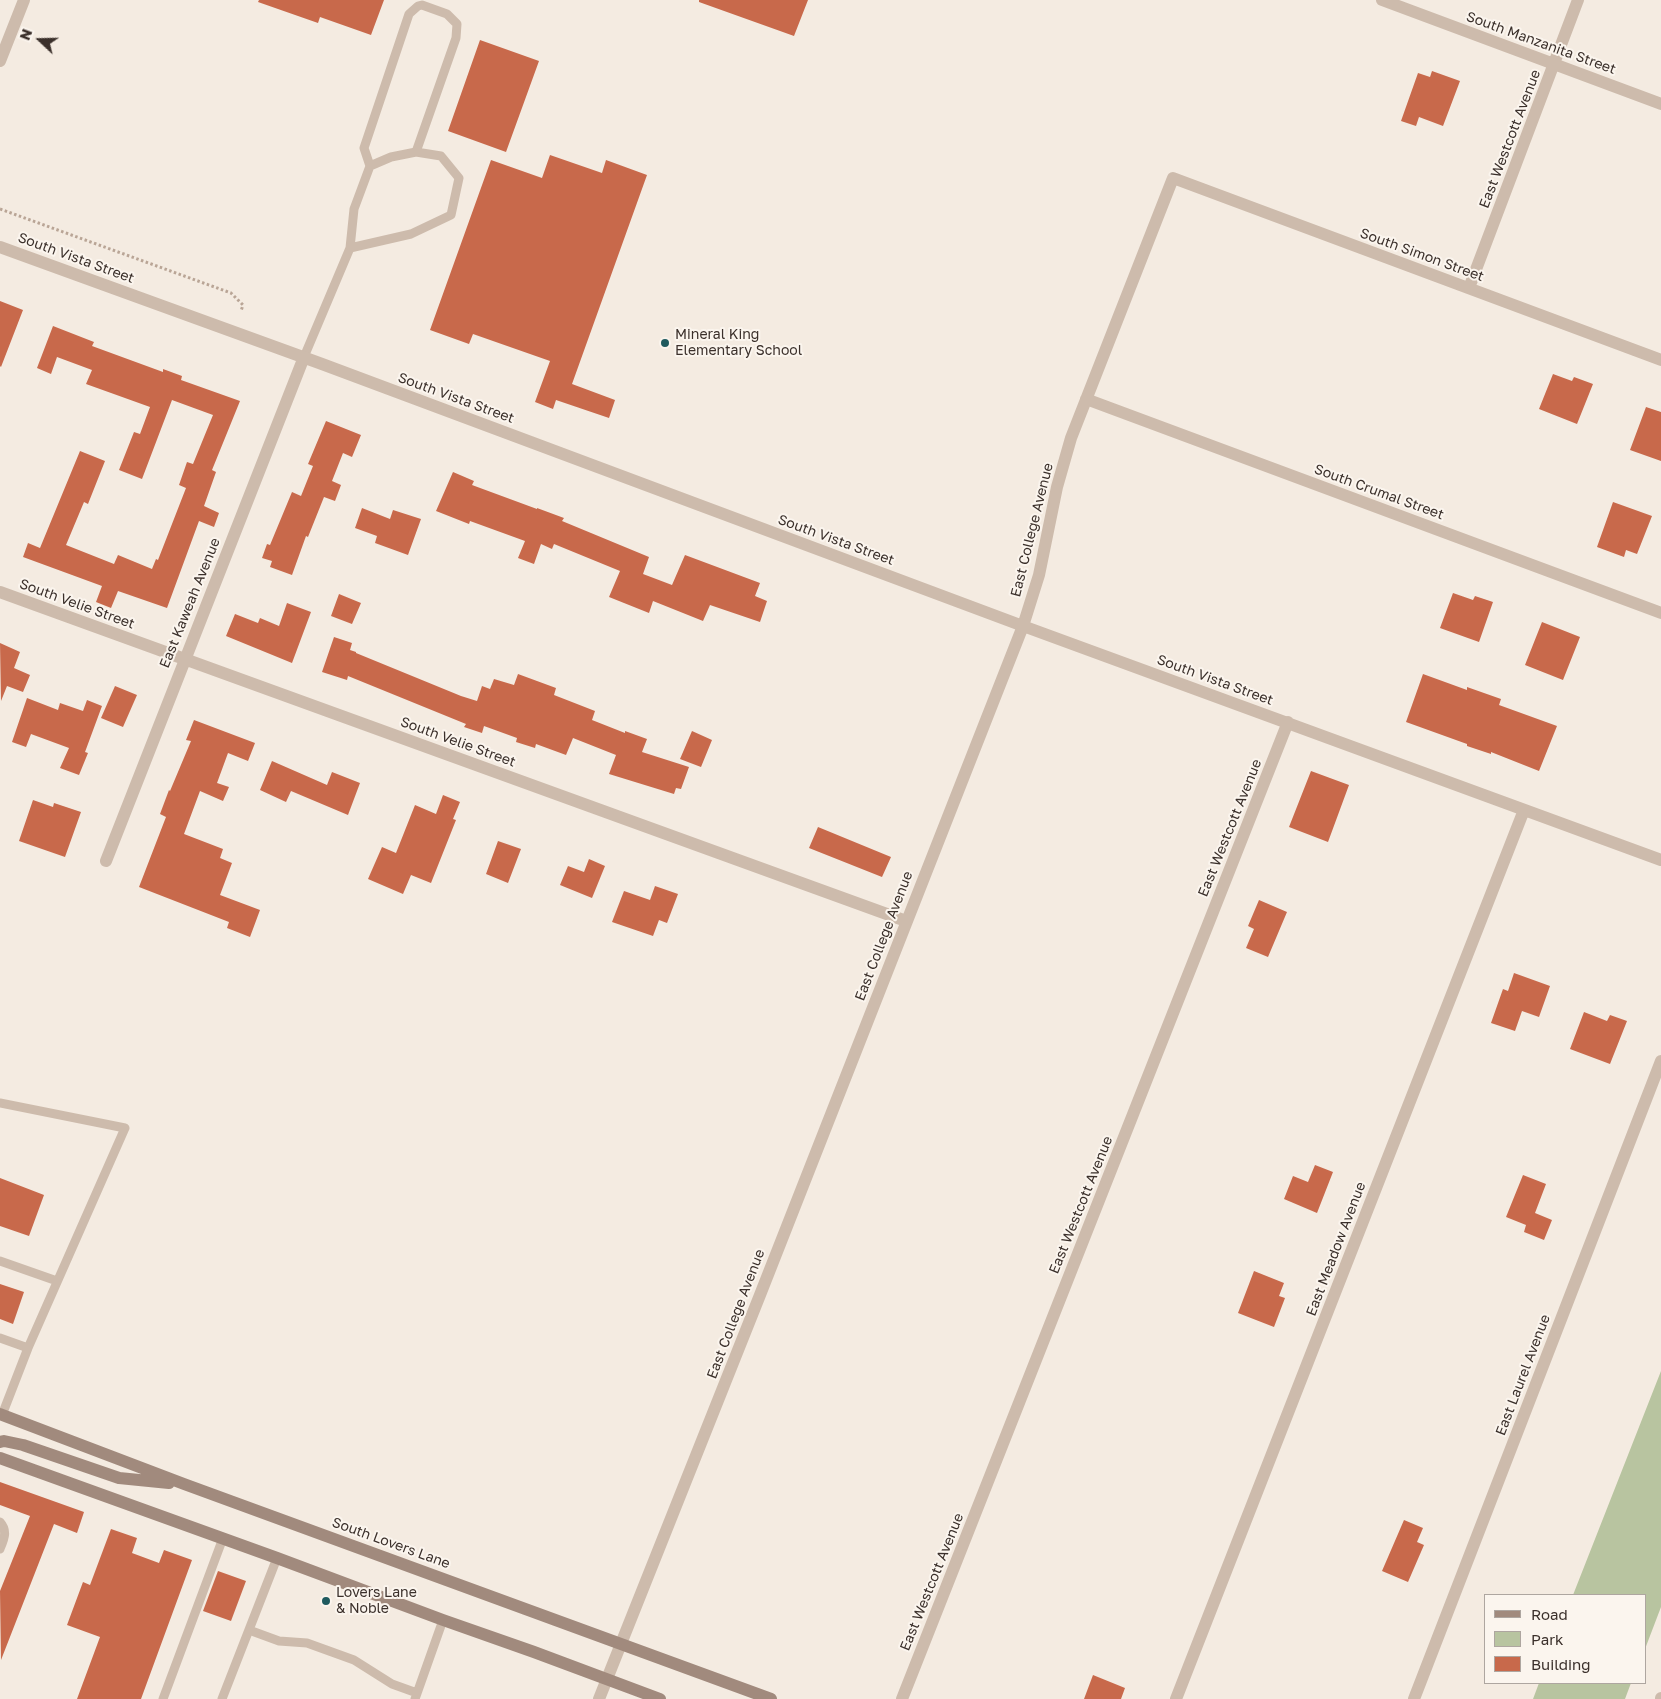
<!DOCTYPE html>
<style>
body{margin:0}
#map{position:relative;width:1661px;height:1699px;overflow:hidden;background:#f4ebe1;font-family:"Golos Text",sans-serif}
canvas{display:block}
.legend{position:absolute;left:1484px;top:1594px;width:162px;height:90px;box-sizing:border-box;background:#fbf5ee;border:1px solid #aea6a0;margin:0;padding:6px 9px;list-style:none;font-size:15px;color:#3b302b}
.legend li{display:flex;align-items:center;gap:10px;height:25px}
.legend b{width:25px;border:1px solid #aea6a0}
.north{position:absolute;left:15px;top:15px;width:50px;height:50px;-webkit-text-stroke:4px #fbf5ee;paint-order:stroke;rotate:291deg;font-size:14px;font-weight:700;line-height:20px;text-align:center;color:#3b302b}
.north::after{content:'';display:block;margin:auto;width:18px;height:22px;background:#3b302b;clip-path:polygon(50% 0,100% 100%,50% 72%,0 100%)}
</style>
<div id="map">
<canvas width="1661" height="1699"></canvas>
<ul class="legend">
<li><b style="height:6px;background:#a18a7d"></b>Road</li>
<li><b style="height:14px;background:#b8c4a0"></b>Park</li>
<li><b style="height:14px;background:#c8694b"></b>Building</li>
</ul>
<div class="north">N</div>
</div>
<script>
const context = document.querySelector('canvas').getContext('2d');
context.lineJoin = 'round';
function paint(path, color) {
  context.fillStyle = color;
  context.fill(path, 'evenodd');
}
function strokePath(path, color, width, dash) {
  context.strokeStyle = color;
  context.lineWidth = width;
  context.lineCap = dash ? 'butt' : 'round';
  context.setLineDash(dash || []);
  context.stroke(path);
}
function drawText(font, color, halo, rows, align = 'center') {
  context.font = font + ' "Golos Text",sans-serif';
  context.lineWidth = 4;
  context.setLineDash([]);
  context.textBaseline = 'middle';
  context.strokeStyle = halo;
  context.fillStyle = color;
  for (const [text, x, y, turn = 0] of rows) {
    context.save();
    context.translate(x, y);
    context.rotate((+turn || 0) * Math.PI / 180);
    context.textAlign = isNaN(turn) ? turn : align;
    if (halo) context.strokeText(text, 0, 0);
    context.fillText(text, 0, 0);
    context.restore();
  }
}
paint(new Path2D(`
 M 1661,1371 L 1661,1607 L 1645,1649 L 1645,1595 L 1573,1595 Z
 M 1539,1683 L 1631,1683 L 1625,1699 L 1533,1699 Z`), '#b8c4a0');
paint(new Path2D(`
 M 259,0 L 384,0 L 371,35 L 320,17 L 318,23 L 258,2 Z
 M 699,0 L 808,0 L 794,36 L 699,2 Z
 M 480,40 L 539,61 L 506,152 L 448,131 Z
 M 1432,71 L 1460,81 L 1443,126 L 1419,117 L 1416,126 L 1401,121 L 1418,73 L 1430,77 Z
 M 550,155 L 602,173 L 606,160 L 647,175 L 572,384 L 615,400 L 609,418 L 556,400 L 553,409 L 535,402 L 550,361 L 473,334 L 469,344 L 430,330 L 491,160 L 542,178 Z
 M 0,301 L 23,310 L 1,367 L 0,366 Z
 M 53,326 L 94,342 L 92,346 L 163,372 L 163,369 L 182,376 L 181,380 L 240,401 L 212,470 L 216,472 L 204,506 L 219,513 L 214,527 L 199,521 L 167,608 L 118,591 L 111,608 L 96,602 L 102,586 L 23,557 L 28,543 L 40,548 L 80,451 L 105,461 L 88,504 L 84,502 L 66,545 L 114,564 L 118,555 L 152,569 L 156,559 L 158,560 L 186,488 L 179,485 L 187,462 L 193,464 L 213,415 L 172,400 L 142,479 L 119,470 L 134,432 L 140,434 L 150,407 L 86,384 L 92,370 L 57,357 L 51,374 L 37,368 Z
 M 1553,374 L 1572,381 L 1574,377 L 1593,384 L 1577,424 L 1539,409 Z
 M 1646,407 L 1661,412 L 1661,461 L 1630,450 Z
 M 326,421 L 361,435 L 352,457 L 343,453 L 332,481 L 341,485 L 335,501 L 324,497 L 308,537 L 306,536 L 292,575 L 270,567 L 272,561 L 262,558 L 267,544 L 270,545 L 292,492 L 301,496 L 313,466 L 308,464 Z
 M 453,472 L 474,481 L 472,485 L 537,509 L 537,508 L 564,518 L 562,521 L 649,557 L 643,574 L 672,585 L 685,555 L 760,583 L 755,596 L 767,601 L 760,622 L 710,605 L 703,621 L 653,601 L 649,613 L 609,597 L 620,571 L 554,544 L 552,549 L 541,544 L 534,564 L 518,558 L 525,541 L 470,521 L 469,524 L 436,511 Z
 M 1613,502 L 1652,516 L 1637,554 L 1626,550 L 1624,557 L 1597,547 Z
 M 362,508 L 390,519 L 393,510 L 421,519 L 408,555 L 375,543 L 377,536 L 355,528 Z
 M 1453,593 L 1473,600 L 1475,596 L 1493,602 L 1479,642 L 1440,628 Z
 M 339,594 L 361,603 L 352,624 L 331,616 Z
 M 287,603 L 311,612 L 292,663 L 226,636 L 235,614 L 258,623 L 260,618 L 279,626 Z
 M 1542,622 L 1580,637 L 1563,680 L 1525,665 Z
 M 334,637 L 352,643 L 350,650 L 356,652 L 356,653 L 461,696 L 477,701 L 482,686 L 490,689 L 494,679 L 514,685 L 518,674 L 556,688 L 554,695 L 595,711 L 592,720 L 625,733 L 625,731 L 647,739 L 642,752 L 689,767 L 681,789 L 676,788 L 674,794 L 609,774 L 616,755 L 573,738 L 566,755 L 536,744 L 535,748 L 516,742 L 517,738 L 484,726 L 482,733 L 464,727 L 466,724 L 348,676 L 347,680 L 322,672 Z
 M 0,643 L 20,652 L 14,668 L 30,675 L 23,692 L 7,686 L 1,701 Z
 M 1423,674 L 1467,690 L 1467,687 L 1501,699 L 1499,705 L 1557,726 L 1539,771 L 1491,752 L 1491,754 L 1467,746 L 1467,744 L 1406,722 Z
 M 115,686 L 137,695 L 123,727 L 101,718 Z
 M 27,698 L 58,710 L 60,703 L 83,711 L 87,700 L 102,706 L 85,752 L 88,753 L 79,775 L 60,768 L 69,748 L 31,734 L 26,747 L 12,742 Z
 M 194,720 L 255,743 L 248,761 L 228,753 L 217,783 L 229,787 L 223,801 L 200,791 L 184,834 L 223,849 L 220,858 L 232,863 L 220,895 L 260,910 L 250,937 L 227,928 L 229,922 L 139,887 L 166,817 L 160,814 L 169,790 L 170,791 L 191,741 L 186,740 Z
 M 692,731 L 712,740 L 701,767 L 680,759 Z
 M 272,761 L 327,785 L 332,772 L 360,783 L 348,815 L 291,791 L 286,802 L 260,790 Z
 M 1311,771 L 1349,785 L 1328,842 L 1289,827 Z
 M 443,795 L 460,802 L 453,819 L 456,820 L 431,883 L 411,875 L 403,894 L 368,879 L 382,847 L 396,853 L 415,805 L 436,814 Z
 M 33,800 L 53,807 L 54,803 L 81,812 L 65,857 L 19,841 Z
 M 818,827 L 891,857 L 882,877 L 809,848 Z
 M 498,841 L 521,849 L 508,883 L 486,874 Z
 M 589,859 L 605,866 L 592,898 L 560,885 L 568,866 L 584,872 Z
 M 655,886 L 678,894 L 667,923 L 659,920 L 653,936 L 612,922 L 624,891 L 650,900 Z
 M 1259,900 L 1287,912 L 1268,957 L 1246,948 L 1254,929 L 1248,926 Z
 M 1514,973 L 1550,986 L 1539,1017 L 1522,1011 L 1515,1031 L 1491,1023 L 1503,989 L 1508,991 Z
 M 1584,1012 L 1607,1021 L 1610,1015 L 1627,1021 L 1610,1064 L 1570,1049 Z
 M 1315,1165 L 1333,1172 L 1317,1213 L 1284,1199 L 1293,1176 L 1308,1182 Z
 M 1523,1175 L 1546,1184 L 1535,1213 L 1552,1220 L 1544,1240 L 1524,1232 L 1526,1225 L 1506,1217 Z
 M 0,1178 L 44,1195 L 29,1236 L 0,1226 Z
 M 1254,1271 L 1284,1283 L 1279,1296 L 1285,1298 L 1274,1327 L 1238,1313 Z
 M 0,1284 L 24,1292 L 13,1324 L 0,1319 Z
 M 0,1482 L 84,1512 L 77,1533 L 54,1524 L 1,1660 L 0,1591 L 30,1516 L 0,1505 Z
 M 1404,1520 L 1423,1528 L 1417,1542 L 1424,1545 L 1408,1582 L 1382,1571 Z
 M 111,1529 L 137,1538 L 132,1553 L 159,1563 L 164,1550 L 192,1560 L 141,1699 L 77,1699 L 100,1637 L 67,1625 L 83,1582 L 90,1585 Z
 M 218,1571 L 246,1581 L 231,1621 L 203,1611 Z
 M 1093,1675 L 1125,1688 L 1121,1699 L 1084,1699 Z`), '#c8694b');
strokePath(new Path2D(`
 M 0,209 L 231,293 L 243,305 L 241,311`), '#b9a596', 3, [2.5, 2.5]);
strokePath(new Path2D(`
 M 370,166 L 364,148 L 409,14 L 418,6 L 422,5 L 447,14 L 457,24 L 456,38 L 416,152
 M 304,357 L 350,248 L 354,209 L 370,166 L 391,157 L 416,152 L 441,156 L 459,178 L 451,215 L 411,234 L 350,248
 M 0,1103 L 125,1128 L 28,1348 L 2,1415
 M 0,1261 L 57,1281
 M 0,1338 L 28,1348
 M 0,1522 C 8,1531 4,1539 0,1549
 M 249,1630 L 279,1641 L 307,1643 L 354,1660 L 392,1684 L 417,1693
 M 163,1699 L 223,1538
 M 222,1699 L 277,1558
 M 415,1699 L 443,1620`), '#cdbbac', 9);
strokePath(new Path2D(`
 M 1382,0 L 1661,104
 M 0,247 L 322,364 L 1023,626 L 1661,860
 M 1469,288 L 1578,0
 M 1086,399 L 1661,613
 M 0,592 L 906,921
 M 106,861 L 304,357
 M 599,1699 L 760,1295 L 1023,626 L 1039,575 L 1057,487 L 1071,438 L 1173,178 L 1661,360
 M 902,1699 L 1288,722
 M 1176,1699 L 1524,810
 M 1414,1699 L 1661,1061`), '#cdbbac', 12);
strokePath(new Path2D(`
 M 0,61 L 24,0
 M 1661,1699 L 1661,1698`), '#cdbbac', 12);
strokePath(new Path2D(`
 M 0,1414 L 184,1484 L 771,1699
 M 0,1442 L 4,1441 L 23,1445 L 119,1478 L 169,1483
 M 0,1458 L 277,1558 L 443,1620 L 534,1652 L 660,1699`), '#a18a7d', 12);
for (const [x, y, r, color] of [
 [665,343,5,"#1f5a5e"],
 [326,1601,5,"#1f5a5e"]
]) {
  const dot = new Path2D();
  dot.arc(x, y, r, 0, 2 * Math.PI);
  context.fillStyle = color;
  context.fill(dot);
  strokePath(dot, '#fbf5ee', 2);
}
drawText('14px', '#3b302b', '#fbf5ee', [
 ["South Manzanita Street",1541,43,20],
 ["East Westcott Avenue",1510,139,-69],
 ["South Simon Street",1422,255,20],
 ["South Vista Street",76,258,20],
 ["South Vista Street",456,398,20],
 ["South Crumal Street",1379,492,20],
 ["East College Avenue",1032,530,-76],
 ["South Vista Street",836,540,20],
 ["East Kaweah Avenue",190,603,-68],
 ["South Velie Street",77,604,20],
 ["South Vista Street",1215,680,20],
 ["South Velie Street",458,742,20],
 ["East Westcott Avenue",1230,828,-68],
 ["East College Avenue",884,936,-69],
 ["East Westcott Avenue",1081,1205,-68],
 ["East Meadow Avenue",1336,1249,-69],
 ["East College Avenue",736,1314,-69],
 ["East Laurel Avenue",1523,1375,-69],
 ["South Lovers Lane",391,1543,20],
 ["East Westcott Avenue",932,1582,-68]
]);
drawText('14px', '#3b302b', '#fbf5ee', [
 ["Mineral King",675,335],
 ["Elementary School",675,351],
 ["Lovers Lane",336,1593],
 ["& Noble",336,1609]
], 'left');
</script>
